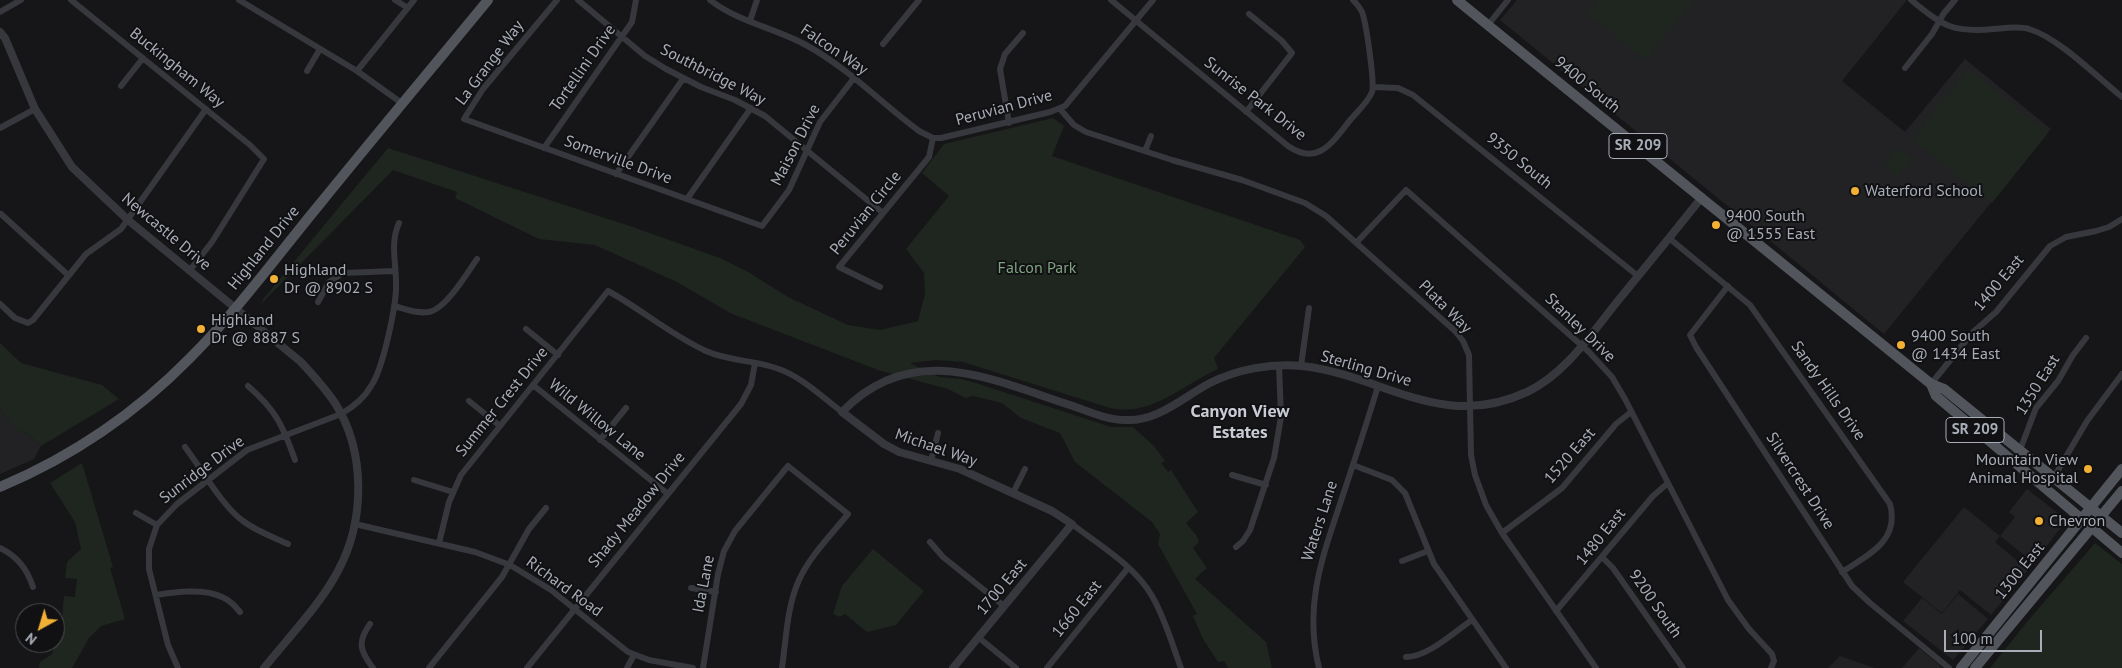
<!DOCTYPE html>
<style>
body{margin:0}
#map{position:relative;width:2122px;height:668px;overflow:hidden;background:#161618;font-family:"PT Sans",sans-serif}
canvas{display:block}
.north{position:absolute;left:15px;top:603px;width:50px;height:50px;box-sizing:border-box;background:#111113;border:1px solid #4d4f55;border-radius:50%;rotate:219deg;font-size:14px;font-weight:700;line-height:20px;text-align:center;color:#a8adb8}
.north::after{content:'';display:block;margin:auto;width:18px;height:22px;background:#f2b134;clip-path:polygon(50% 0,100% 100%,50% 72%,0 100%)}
.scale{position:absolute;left:1944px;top:630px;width:98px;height:22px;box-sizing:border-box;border:2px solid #a8adb8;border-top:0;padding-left:6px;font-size:15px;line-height:18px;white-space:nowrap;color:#a8adb8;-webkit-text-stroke:4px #111113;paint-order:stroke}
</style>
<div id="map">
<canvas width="2122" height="668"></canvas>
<div class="north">N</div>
<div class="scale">100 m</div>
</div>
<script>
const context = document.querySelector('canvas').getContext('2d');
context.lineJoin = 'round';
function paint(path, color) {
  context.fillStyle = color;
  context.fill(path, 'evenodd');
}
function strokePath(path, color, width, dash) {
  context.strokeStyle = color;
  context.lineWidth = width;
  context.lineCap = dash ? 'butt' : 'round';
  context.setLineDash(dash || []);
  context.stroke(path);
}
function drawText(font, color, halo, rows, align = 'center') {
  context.font = font + ' "PT Sans",sans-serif';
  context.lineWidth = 4;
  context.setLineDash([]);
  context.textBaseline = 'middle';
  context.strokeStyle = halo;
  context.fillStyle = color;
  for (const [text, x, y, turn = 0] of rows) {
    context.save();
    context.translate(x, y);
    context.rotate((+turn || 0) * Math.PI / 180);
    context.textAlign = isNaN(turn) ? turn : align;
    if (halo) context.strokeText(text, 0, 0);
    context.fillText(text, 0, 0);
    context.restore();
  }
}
paint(new Path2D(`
 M 1517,0 L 1907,0 L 1842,81 L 1905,132 L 1965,59 L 2051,129 L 1884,334 L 1500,20 Z
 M 0,408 L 16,428 L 28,434 L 41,446 L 34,459 L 0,474 Z
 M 2027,489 L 2063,517 L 2065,522 L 2034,563 L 2000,536 L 2015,517 L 2009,512 Z
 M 1964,507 L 2000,536 L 1995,542 L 2028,570 L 1991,615 L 1960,590 L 1942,613 L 1903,582 Z
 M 1958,594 L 1988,619 L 1953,660 L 1903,621 L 1922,598 L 1942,614 Z
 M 1919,648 L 1943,668 L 1902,668 Z
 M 1840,656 L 1875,668 L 1828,668 Z`), '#222225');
paint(new Path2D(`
 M 1597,0 L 1694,0 L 1645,60 L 1587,13 Z
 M 1968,69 L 2048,133 L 1992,203 L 1912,139 Z
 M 1053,118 L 1064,126 L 1052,156 L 1300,240 L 1305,247 L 1214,358 L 1218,369 C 1182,385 1152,417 1110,408 L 963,362 L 936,360 L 910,363 L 939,377 L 961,379 L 976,383 L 1111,427 L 1133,427 L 1154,446 L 1165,461 L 1161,463 L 1168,472 L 1171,470 L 1198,512 L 1186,523 L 1196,535 L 1199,542 L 1193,548 L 1207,568 L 1195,579 L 1266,642 L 1272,668 L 1228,668 L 1224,661 L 1218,662 L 1203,639 L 1193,616 L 1197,614 L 1158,544 L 1160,534 L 1152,522 L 1075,462 L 1060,433 L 1021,418 L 1002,403 L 973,396 L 966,398 L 948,389 L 878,370 L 730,313 L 677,282 L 595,245 L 539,239 L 455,198 L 457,192 L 393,170 L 261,304 L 264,298 L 388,148 L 630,226 L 720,258 L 748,272 L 788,297 L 848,325 L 880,330 L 918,321 L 925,294 L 924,273 L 906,249 L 949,196 L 922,173 L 944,144 Z
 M 1898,148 L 1912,159 L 1898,176 L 1884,165 Z
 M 0,343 L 21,363 L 102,385 L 119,399 L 41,446 L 28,434 L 16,429 L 0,408 Z
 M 82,463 L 113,567 L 110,568 L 125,619 L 101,626 L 89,638 L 72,668 L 39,668 L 40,662 L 52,654 L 62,620 L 64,596 L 75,597 L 77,579 L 65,578 L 67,562 L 81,549 L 75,522 L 50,483 Z
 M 2095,543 L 2122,564 L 2122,668 L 1990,668 L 2026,623 Z
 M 873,549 L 924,591 L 896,625 L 867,632 L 845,614 L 840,617 L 833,614 L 842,586 Z`), '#1e261f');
strokePath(new Path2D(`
 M 71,0 L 250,145 L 264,159 L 212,242 L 190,270
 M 239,0 L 357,71 L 403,104
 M 395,0 L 408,8
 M 557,0 L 483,89 L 464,119 L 762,226 L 789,190 L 820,122 L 854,78
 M 578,0 L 645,56 L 666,69 L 701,87 L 735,100 L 765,116 L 883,213
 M 710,0 C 738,22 775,28 806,45 C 848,68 881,103 919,131 L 933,138 L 941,138 L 1050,112 L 1065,106 L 1153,0
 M 1111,0 L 1288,146 C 1319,167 1333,141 1351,119 C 1358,111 1368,102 1372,92 C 1375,83 1366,22 1362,12 C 1360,8 1356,3 1353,0
 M 1911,0 C 1943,26 1952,33 1994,29 C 2006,28 2018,26 2029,29 C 2059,38 2097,77 2122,97
 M 0,12 L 21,0
 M 750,21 L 757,0
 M 1488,25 L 1508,0
 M 883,44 L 919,0
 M 1905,68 L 1932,34 L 1944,13 L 1955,0
 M 307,71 L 320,49
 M 357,71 L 414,0
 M 121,86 L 143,58
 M 1373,87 L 1398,88 L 1413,95 L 1638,276
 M 1060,109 L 1074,125 L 1086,132 L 1172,160 L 1242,180 L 1305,203 L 1326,216 L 1455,331 L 1463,341 L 1469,355 L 1471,455 L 1475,475 L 1486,505 L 1502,533 L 1596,668
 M 1246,112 L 1292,53 L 1282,41 L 1249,14
 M 1009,123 L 1000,69 L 1005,54 L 1023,33
 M 0,128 L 35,109
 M 544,148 L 632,22 L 636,0
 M 1145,151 L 1151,136
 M 616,174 L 683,79
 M 687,199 L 751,108
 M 1,214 L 68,275
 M 1669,238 L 1750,305 L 1890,504 C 1900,541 1868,555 1842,572
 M 1356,243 L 1406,190 L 1589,352 L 1612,377 L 1625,399 L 1728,600 L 1749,629 L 1772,654 L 1774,661 L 1771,668
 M 1728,286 L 1690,335 L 1696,347 L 1852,586 L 1870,603 L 1949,668
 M 880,287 L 839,267 L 929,157 L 933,138
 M 318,302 L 329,282 L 343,273 L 395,271
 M 0,304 L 15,318 L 28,323 L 33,320 L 86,254 L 121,229 L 206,109
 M 394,306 C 406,309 417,314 429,312 C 446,309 467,273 477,259
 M 526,329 L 558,355
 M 1301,366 L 1309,308
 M 1931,384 L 1972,333 L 1996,312 L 2050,246 L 2066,237 L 2096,231 L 2109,227 L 2122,219
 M 533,385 L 668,494
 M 248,386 C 276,410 283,426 295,460
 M 469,401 L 500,426
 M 600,440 L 626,408
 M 185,447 C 201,468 222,506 243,521 C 256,531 273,537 288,544
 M 2020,450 L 2036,408 L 2058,381 L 2073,355 L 2086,338
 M 931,461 L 938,433
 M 1353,465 L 1392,480 L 1405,493 L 1434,564 L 1506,668
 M 1232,475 L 1266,485
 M 2054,477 L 2087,421 L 2122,374
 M 414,480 L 453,492
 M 1013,493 L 1025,469
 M 136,513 L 157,525
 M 355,524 L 475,552 L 510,565 L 551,590 L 628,652 L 649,660 L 693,668
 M 1072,524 C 1099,545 1135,566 1152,596 C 1165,618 1172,644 1181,668
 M 1502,533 L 1562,488 L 1616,424 L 1631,412
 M 930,542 L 943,557 L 1004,606
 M 439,543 L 449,502 L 461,475 L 608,291 C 641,309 671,335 706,351 C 728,361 753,360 776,368 C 801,376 821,396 842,412
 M 1236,547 L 1243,541 L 1250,530 L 1274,458 L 1281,417 L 1279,365
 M 0,548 C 18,557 27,569 33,587
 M 1602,557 L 1613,568 L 1683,668
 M 1402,561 L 1428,551
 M 691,588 L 716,592
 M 156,595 C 175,592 204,588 222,597 C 230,600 235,606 240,612
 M 1556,611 L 1653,496 L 1668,483
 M 370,624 C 357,642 360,651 373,668
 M 978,637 L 1016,668
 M 1406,657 C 1428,657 1454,632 1472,620
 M 178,668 L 168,645 L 149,569 L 149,549 L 157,525 L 177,504 L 247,450 L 341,414 C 353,407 364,399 371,386 C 383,369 397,304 396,283 C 396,261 390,243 399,223
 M 429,668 L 502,577 L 529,529 L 546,508
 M 527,668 L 741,404 L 751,385 L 755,363
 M 627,668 L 634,655
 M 703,668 L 718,574 L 724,551 L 735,531 L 788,466 L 848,514 C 831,535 810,556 799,580 C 787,606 786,640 782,668
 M 1047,668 L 1128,568
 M 1319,668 C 1304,607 1321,561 1340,504 C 1353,465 1366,426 1378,386`), '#37383d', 6);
strokePath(new Path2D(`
 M 0,32 L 5,38 L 35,109 L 72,167 L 128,220 L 301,362 C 313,375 325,388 335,403 C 366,452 365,521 338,571 C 320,605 288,638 264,668
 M 953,668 L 1072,524 L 1052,511 L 960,469 L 899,452 L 884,444 L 842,412 C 913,339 992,380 1073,406 C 1090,412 1107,420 1125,420 C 1158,422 1183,397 1210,383 C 1238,369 1271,363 1302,366 C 1383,375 1441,432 1527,392 C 1567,373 1593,331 1621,297 C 1648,264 1675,231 1702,197`), '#37383d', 8);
strokePath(new Path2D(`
 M 1457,0 L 1931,384 L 1944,389 L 2122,533
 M 1931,384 L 1936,396 L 2122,553
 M 0,487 C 71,457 136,413 190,358 C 237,311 277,256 319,205 C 375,136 432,68 488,0
 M 1961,668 L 2122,469
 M 1975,668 L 2122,491`), '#53555c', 10);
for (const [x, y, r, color] of [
 [1855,191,5,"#f2b134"],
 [1716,225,5,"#f2b134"],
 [274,279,5,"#f2b134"],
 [201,329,5,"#f2b134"],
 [1901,345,5,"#f2b134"],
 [2088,469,5,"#f2b134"],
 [2039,521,5,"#f2b134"]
]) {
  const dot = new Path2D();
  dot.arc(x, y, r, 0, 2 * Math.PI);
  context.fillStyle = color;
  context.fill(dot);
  strokePath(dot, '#111113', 2);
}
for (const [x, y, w] of [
 [1638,146,58],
 [1975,430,58]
]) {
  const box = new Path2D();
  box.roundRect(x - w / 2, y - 12.5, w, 25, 4);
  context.fillStyle = '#111113';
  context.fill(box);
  strokePath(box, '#a8adb8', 1);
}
drawText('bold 15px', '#a8adb8', null, [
 ["SR 209",1638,146],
 ["SR 209",1975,430]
]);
drawText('16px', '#a8adb8', '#111113', [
 ["Falcon Way",834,50,34],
 ["La Grange Way",490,63,-53],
 ["Buckingham Way",177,68,39],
 ["Tortellini Drive",583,68,-55],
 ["Southbridge Way",713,75,27],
 ["9400 South",1587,85,39],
 ["Sunrise Park Drive",1255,99,38],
 ["Peruvian Drive",1004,108,-15],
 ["Maison Drive",796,145,-63],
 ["Somerville Drive",618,160,20],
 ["9350 South",1519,161,39],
 ["Peruvian Circle",866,213,-51],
 ["Newcastle Drive",166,232,40],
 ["Highland Drive",264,248,-51],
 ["1400 East",1999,283,-50],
 ["Plata Way",1445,307,45],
 ["Stanley Drive",1580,328,44],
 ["Sterling Drive",1366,369,16],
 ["1350 East",2038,385,-58],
 ["Sandy Hills Drive",1828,391,55],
 ["Summer Crest Drive",502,402,-51],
 ["Wild Willow Lane",597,420,39],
 ["Michael Way",936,448,19],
 ["1520 East",1570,456,-49],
 ["Sunridge Drive",202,470,-37],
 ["Silvercrest Drive",1800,481,57],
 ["Shady Meadow Drive",637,510,-51],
 ["Waters Lane",1320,521,-72],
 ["1480 East",1601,537,-51],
 ["1300 East",2020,571,-51],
 ["Ida Lane",704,584,-79],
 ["Richard Road",564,587,36],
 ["1700 East",1002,587,-50],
 ["9200 South",1655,604,55],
 ["1660 East",1077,609,-51]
]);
drawText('16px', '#a8adb8', '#111113', [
 ["Waterford School",1865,191],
 ["9400 South",1726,216],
 ["@ 1555 East",1726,234],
 ["Highland",284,270],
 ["Dr @ 8902 S",284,288],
 ["Highland",211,320],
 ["Dr @ 8887 S",211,338],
 ["9400 South",1911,336],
 ["@ 1434 East",1911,354],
 ["Mountain View",2078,460,"right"],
 ["Animal Hospital",2078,478,"right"],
 ["Chevron",2049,521]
], 'left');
drawText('16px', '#7fa381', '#111113', [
 ["Falcon Park",1037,268]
]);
drawText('bold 18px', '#c9ccd4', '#111113', [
 ["Canyon View",1240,412],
 ["Estates",1240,433]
]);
</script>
